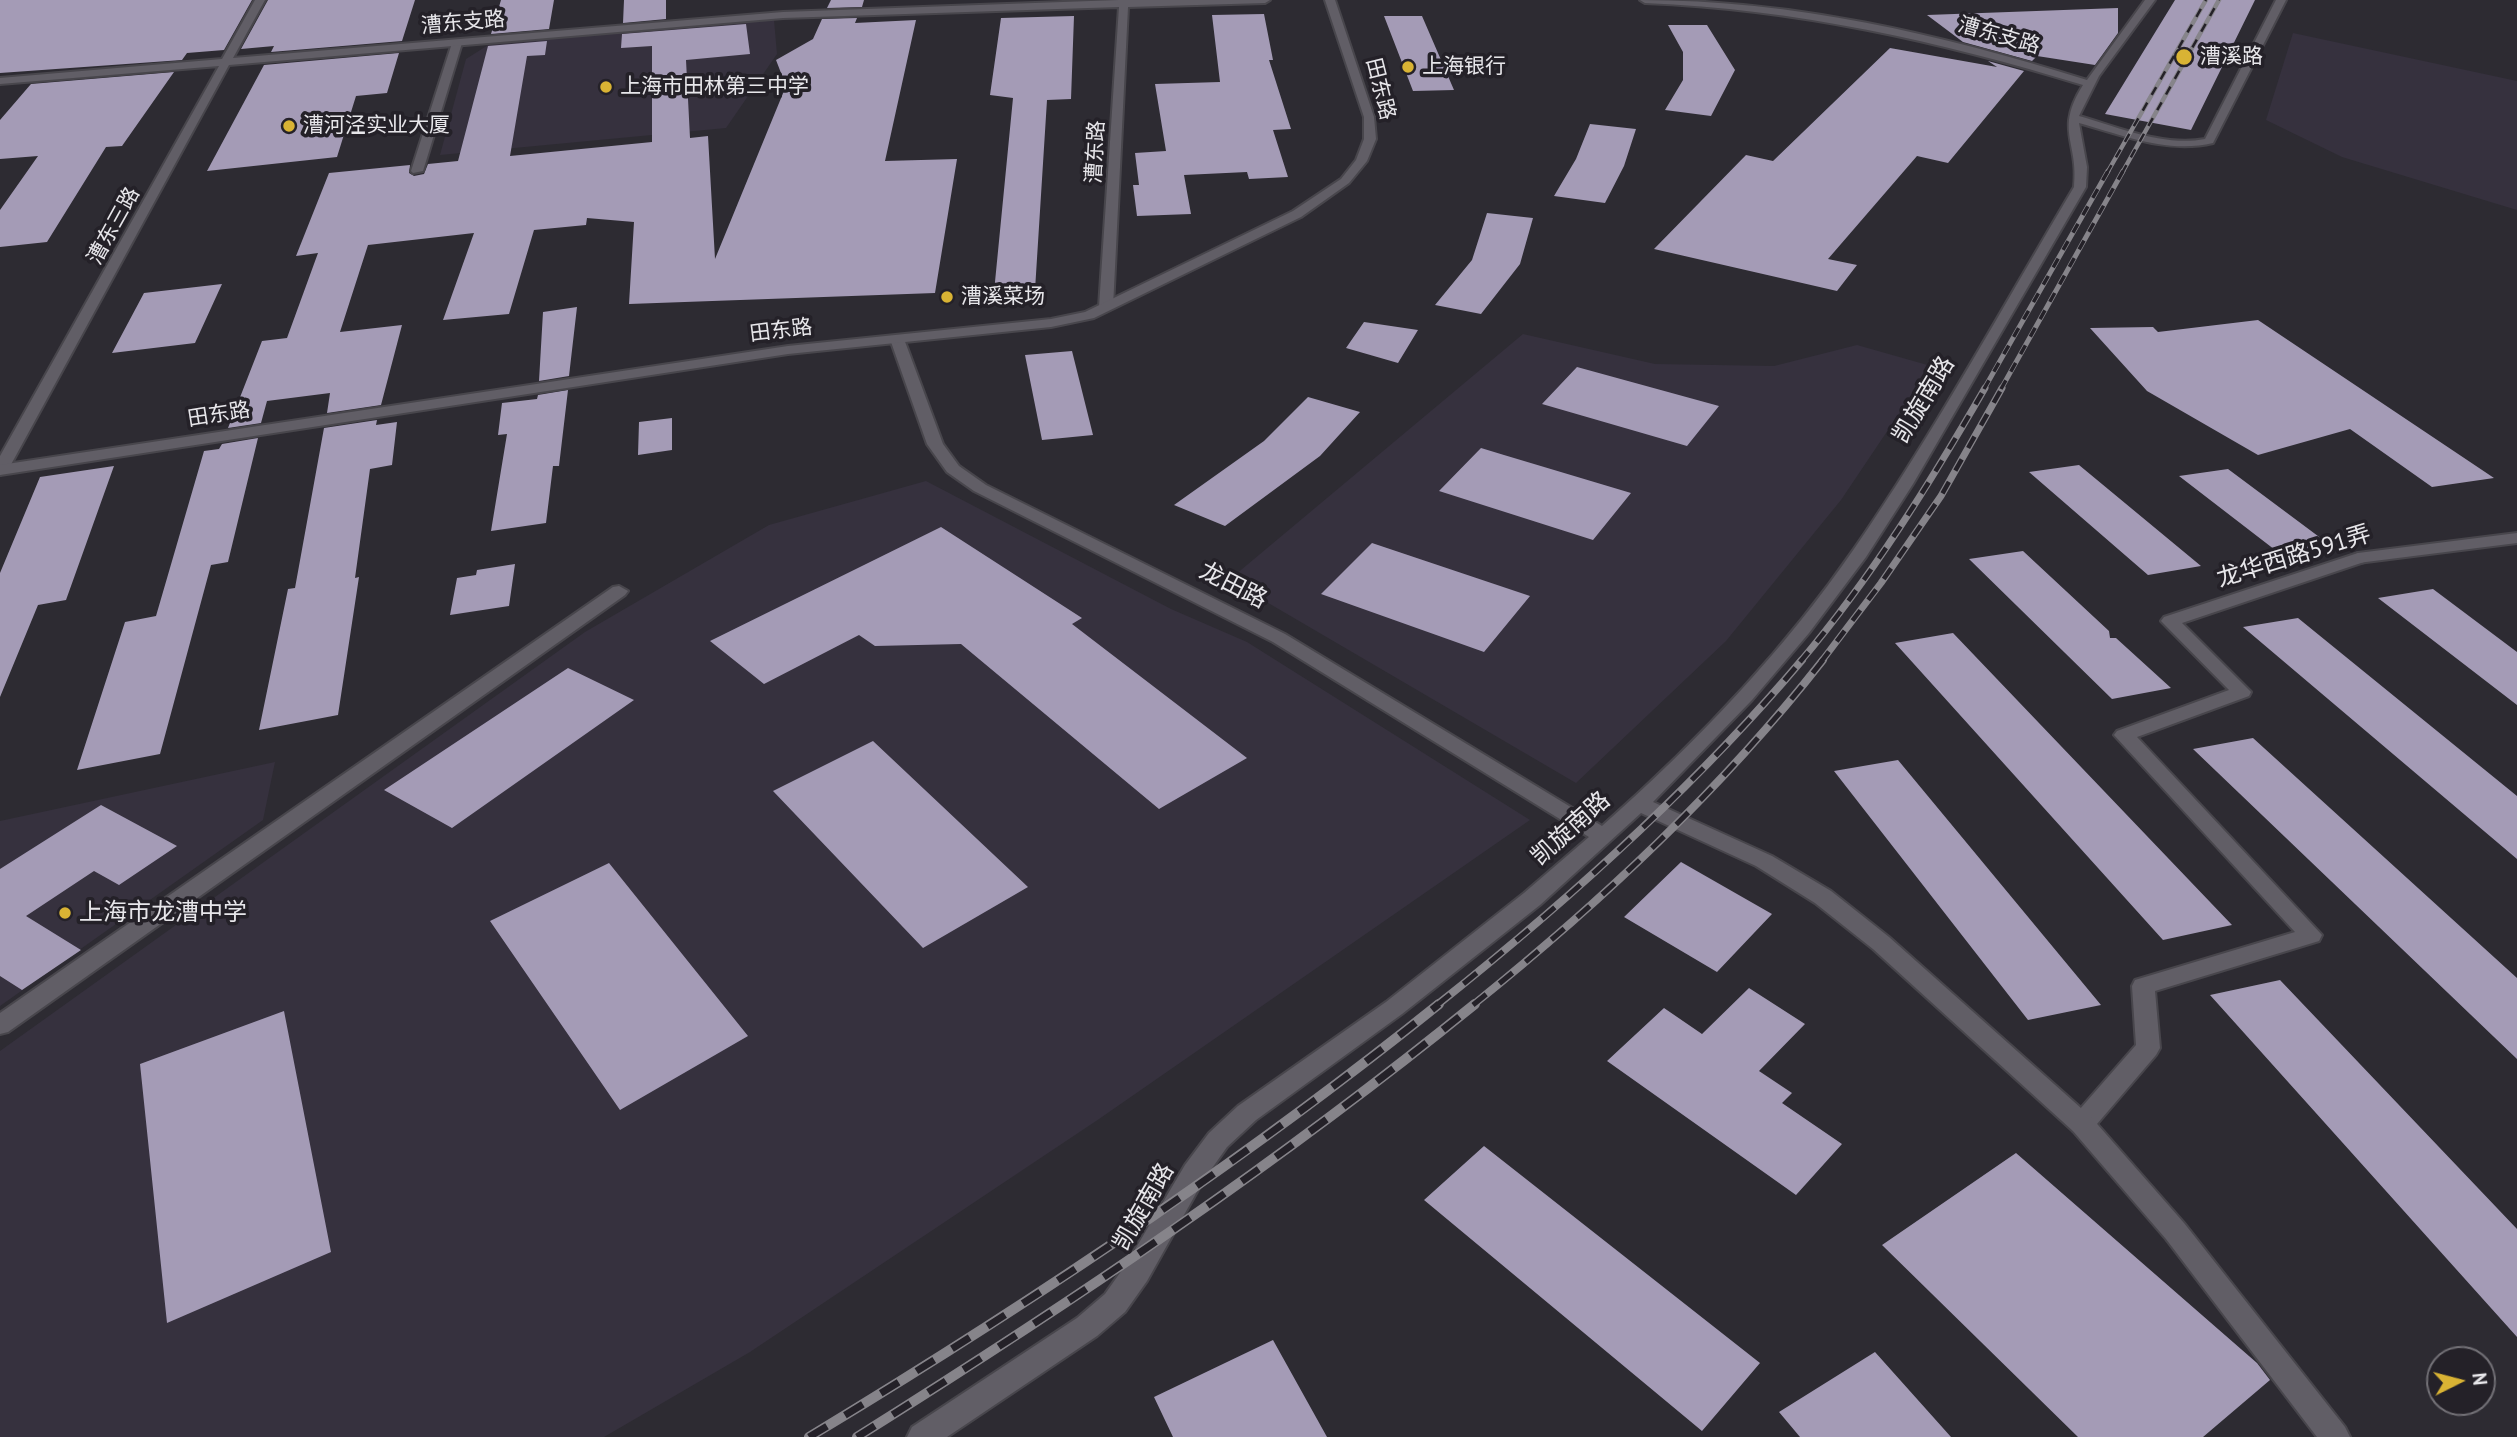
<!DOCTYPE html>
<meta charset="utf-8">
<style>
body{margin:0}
#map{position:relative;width:2517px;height:1437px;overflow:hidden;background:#2d2b32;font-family:"PT Sans",sans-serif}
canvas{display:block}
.north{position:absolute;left:2426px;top:1346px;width:70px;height:70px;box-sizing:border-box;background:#242128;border:2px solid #727076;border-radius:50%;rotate:84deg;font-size:19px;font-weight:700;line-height:28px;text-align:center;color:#e7e6ea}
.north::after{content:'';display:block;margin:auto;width:24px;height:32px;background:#d9b334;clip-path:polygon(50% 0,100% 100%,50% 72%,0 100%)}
</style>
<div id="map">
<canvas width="2517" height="1437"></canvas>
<div class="north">N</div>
</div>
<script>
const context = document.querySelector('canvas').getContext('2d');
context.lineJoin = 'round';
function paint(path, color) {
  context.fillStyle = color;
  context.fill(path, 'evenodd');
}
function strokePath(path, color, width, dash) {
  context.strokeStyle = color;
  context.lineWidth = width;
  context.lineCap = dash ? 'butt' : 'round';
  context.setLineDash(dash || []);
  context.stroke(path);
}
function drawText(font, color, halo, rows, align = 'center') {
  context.font = font + ' "PT Sans","Noto Sans SC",sans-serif';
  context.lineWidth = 7;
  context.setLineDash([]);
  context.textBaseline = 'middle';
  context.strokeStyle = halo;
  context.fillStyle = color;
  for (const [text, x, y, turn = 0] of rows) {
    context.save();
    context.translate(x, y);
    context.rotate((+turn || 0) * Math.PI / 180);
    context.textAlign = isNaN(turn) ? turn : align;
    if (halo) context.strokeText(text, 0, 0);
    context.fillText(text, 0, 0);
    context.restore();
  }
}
paint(new Path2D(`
 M 774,20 L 777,54 L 726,128 L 440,155 L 466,59 L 493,42 Z
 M 2293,33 L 2517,81 L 2517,210 L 2342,157 L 2266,120 Z
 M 1523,334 L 1655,364 L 1774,366 L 1857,345 L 1931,366 L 1841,500 L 1726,641 L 1576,783 L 1229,580 Z
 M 926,481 L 1171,609 L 1247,642 L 1530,820 L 1099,1119 L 750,1352 L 604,1437 L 0,1437 L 0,1051 L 585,632 L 769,525 Z
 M 275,762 L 263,820 L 0,1006 L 0,821 Z`), '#36313e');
paint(new Path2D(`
 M 0,0 L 252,0 L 224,50 L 187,53 L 182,60 L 0,73 Z
 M 268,0 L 415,0 L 402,41 L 271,52 L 274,46 L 241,49 Z
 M 501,0 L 554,0 L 549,29 L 491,34 Z
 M 624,0 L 666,0 L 666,19 L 623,23 Z
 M 831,0 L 864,0 L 862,7 L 827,8 Z
 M 2175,0 L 2255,0 L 2191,130 L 2105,114 Z
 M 2118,8 L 2118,33 L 2095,65 L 2037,56 L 2032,61 L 1963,42 L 1927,15 Z
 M 1264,14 L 1273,60 L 1269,60 L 1291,129 L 1273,130 L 1288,177 L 1249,179 L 1247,172 L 1184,175 L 1191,214 L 1137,216 L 1133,185 L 1139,185 L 1135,153 L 1166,151 L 1155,84 L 1220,82 L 1212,15 Z
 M 1074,16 L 1071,99 L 1047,100 L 1035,290 L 994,292 L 1013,98 L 990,95 L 1001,18 Z
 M 1384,16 L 1422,16 L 1454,90 L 1413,91 Z
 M 857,18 L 855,23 L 916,20 L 885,161 L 957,159 L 935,293 L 629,304 L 634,222 L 587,218 L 586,225 L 534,230 L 509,314 L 443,320 L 474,233 L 368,245 L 340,332 L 402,325 L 381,405 L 327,413 L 330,393 L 267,401 L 261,423 L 228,428 L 262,341 L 287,338 L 318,253 L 296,256 L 329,173 L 410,165 L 409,173 L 414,176 L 424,174 L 428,164 L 458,161 L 488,46 L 547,41 L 545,55 L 527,56 L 510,156 L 652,142 L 652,46 L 621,48 L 622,34 L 746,24 L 750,54 L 686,60 L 690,138 L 708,136 L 715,259 L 786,86 L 776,60 L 813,39 L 822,19 Z
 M 1668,25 L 1707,25 L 1735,70 L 1711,116 L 1665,110 L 1683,80 L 1683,52 Z
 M 1890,48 L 1997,67 L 1988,61 L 2024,71 L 1948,163 L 1917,156 L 1828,259 L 1857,265 L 1837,291 L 1654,249 L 1746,155 L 1773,161 Z
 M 399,53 L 387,93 L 356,96 L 337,157 L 207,171 L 264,65 Z
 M 174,72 L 122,146 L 106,147 L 47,242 L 0,247 L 0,210 L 38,156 L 0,159 L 0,120 L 31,84 Z
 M 1590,124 L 1636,129 L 1624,166 L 1605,203 L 1554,196 L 1576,159 Z
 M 1487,213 L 1533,218 L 1520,264 L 1481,314 L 1435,305 L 1472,260 Z
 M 222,284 L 195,343 L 112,353 L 144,293 Z
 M 577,307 L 569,376 L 539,381 L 543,312 Z
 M 2258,320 L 2494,478 L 2432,487 L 2350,429 L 2258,455 L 2147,391 L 2090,328 L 2153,327 L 2158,332 Z
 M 1364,322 L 1418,330 L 1398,363 L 1346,348 Z
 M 1072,351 L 1093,435 L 1042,440 L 1025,355 Z
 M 1577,367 L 1719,406 L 1687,446 L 1542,404 Z
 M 568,390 L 559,466 L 553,466 L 546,523 L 491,531 L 507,434 L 498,435 L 502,403 L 537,399 L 538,395 Z
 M 1308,397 L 1360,412 L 1320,456 L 1225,526 L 1174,505 L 1264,441 Z
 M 672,418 L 672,450 L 638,455 L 639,422 Z
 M 377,420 L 376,425 L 397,422 L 392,465 L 370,469 L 355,578 L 359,577 L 338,715 L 259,730 L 288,589 L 295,588 L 324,428 Z
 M 258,438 L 228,562 L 211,565 L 160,754 L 77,770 L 125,622 L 156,616 L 204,451 L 219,449 L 222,444 Z
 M 1481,448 L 1504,455 L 1631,493 L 1593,540 L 1439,491 Z
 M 2079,465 L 2201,566 L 2148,575 L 2029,472 Z
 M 114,466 L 66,600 L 38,605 L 0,697 L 0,573 L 40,477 Z
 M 2228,469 L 2330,545 L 2279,553 L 2179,476 Z
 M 941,527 L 1082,618 L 1072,624 L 1247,758 L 1159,809 L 961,644 L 875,646 L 859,635 L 764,684 L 710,641 Z
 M 1372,543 L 1530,596 L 1484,652 L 1321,594 Z
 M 2023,551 L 2109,631 L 2110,638 L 2116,638 L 2171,688 L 2112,699 L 1969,559 Z
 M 515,564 L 509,606 L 450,615 L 457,578 L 476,575 L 477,570 Z
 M 2433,589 L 2517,652 L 2517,705 L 2378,598 Z
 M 2298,618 L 2517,796 L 2517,859 L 2243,627 Z
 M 1953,633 L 2232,925 L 2163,940 L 1895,643 Z
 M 568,668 L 634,700 L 452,828 L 384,790 Z
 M 2253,738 L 2517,978 L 2517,1059 L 2193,749 Z
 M 873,741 L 1028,887 L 923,948 L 773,791 Z
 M 1898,760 L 2101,1005 L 2028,1020 L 1834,771 Z
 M 101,805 L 177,846 L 119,885 L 94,871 L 26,916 L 81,950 L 22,990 L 0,976 L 0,869 Z
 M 1681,862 L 1772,914 L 1717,972 L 1624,917 Z
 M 609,863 L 748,1036 L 620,1110 L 490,921 Z
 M 2280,980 L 2517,1229 L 2517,1337 L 2210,995 Z
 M 1749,988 L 1805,1024 L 1759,1071 L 1792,1093 L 1782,1103 L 1842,1144 L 1796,1195 L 1607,1061 L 1664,1008 L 1702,1034 Z
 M 284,1011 L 331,1252 L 167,1323 L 140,1064 Z
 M 1484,1146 L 1760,1363 L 1702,1431 L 1424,1200 Z
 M 2016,1153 L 2257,1363 L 2270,1380 L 2203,1437 L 2078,1437 L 1882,1245 Z
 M 1273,1340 L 1327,1437 L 1173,1437 L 1154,1397 Z
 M 1875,1352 L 1951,1437 L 1800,1437 L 1779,1412 Z`), '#a49bb6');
const service = new Path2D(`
 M 457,40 L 462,43 L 423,171 L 413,173 L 411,171 L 452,43 Z
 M 2358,553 L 2364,554 L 2367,558 L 2364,562 L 2182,623 L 2251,692 L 2249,696 L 2137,737 L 2322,935 L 2319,941 L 2155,991 L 2160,1048 L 2156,1055 L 2091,1131 L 2082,1134 L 2073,1131 L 2070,1124 L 2073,1117 L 2136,1045 L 2132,986 L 2135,980 L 2295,932 L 2114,735 L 2117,731 L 2229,690 L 2161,621 L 2164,617 Z
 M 619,586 L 628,591 L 625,595 L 8,1032 L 0,1034 L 0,1013 L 613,587 Z`);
const minor = new Path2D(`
 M 255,0 L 265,0 L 233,58 L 783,12 L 1119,0 L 1270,0 L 1265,3 L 1128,7 L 1113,307 L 1106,311 L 1099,307 L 1119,7 L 783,18 L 229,65 L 8,470 L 0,475 L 0,456 L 219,66 L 0,84 L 0,78 L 222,59 Z
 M 1640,0 C 1795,0 1939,34 2087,80 L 2145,0 L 2155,0 L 2099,76 L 2079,116 C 2118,127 2164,147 2205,139 L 2276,0 L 2286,0 L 2213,143 C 2168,154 2122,135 2079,123 L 2087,167 L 2086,187 L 1913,484 L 1866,557 L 1809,633 L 1752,700 L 1653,802 L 1772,856 L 1831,891 L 1889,937 L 2091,1117 L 2184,1223 L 2345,1427 L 2350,1437 L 2317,1437 L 2166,1239 L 2073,1131 L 1873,949 L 1815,903 L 1756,866 L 1641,813 L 1540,905 L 1402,1014 L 1256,1120 L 1227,1147 L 1203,1181 L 1147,1281 L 1125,1312 L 1097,1336 L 947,1437 L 907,1437 L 912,1427 L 1077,1318 L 1105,1294 L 1127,1263 L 1185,1165 L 1209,1133 L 1238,1106 L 1386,1002 L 1524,893 L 1589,837 L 1273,642 L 974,491 L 947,472 L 927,444 L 890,339 L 897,335 L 904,339 L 943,444 L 959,466 L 986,485 L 1285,634 L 1602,826 C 1695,744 1784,651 1854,549 C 1934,433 2002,308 2074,187 C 2079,141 2054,131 2083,85 C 1939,41 1796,9 1645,3 Z
 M 2517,533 L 2517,543 L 2358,563 L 2349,558 L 2358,553 Z`);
const tertiary = new Path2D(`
 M 1325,0 L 1335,0 L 1374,117 L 1376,139 L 1367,161 L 1349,183 L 1301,217 L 1094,318 L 1051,327 L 788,354 L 0,475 L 0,465 L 788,346 L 1051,319 L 1085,312 L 1293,211 L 1341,179 L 1356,160 L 1364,139 L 1364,117 Z`);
strokePath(service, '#48464c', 4);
strokePath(minor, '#48464c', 4);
strokePath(tertiary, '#48464c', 4);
paint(service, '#615e66');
paint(minor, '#615e66');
paint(tertiary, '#615e66');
const railFar4 = new Path2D(`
 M 2107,173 L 2206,0
 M 2122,173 L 2219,0`);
const railFar3 = new Path2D(`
 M 1984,389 L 2108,171
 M 2001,389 L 2123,171`);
const railFar2 = new Path2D(`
 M 1800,662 C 1872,577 1930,483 1985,388
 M 1821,662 L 1881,583 L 1941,496 L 2002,388`);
const railFar1 = new Path2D(`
 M 1437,1005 C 1568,901 1694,788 1802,660
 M 1473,1005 C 1601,902 1721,790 1823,660`);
const rail = new Path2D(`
 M 809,1437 C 1028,1305 1240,1164 1439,1004
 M 857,1437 C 1071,1303 1279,1163 1475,1004`);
strokePath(railFar4, '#86848a', 4.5);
strokePath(railFar3, '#86848a', 5);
strokePath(railFar2, '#86848a', 7);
strokePath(railFar1, '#86848a', 8);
strokePath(rail, '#86848a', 10);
strokePath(railFar4, '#242128', 2.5, [9]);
strokePath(railFar3, '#242128', 3.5, [10]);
strokePath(railFar2, '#242128', 4.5, [13]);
strokePath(railFar1, '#242128', 5, [17]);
strokePath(rail, '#242128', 7, [21]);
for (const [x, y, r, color] of [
 [2184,57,9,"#d9b334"],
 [1408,67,7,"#d9b334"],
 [606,87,7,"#d9b334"],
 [289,126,7,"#d9b334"],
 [947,297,7,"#d9b334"],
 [65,913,7,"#d9b334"]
]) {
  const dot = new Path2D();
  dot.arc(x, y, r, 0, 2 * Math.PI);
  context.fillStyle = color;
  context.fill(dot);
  strokePath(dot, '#242128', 2.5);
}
drawText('21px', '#e7e6ea', '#242128', [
 ["漕东支路",463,23,-5],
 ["漕东支路",1999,36,16],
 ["田东路",1380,89,76],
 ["漕东路",1096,152,-87],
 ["漕东三路",114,226,-61],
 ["田东路",781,331,-7],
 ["田东路",219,415,-9]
]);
drawText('21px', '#e7e6ea', '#242128', [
 ["漕溪路",2200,57],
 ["上海银行",1422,67],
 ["上海市田林第三中学",620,87],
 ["漕河泾实业大厦",303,126],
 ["漕溪菜场",961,297]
], 'left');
drawText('24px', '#e7e6ea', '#242128', [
 ["凯旋南路",1924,400,-59],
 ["龙华西路591弄",2294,557,-17],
 ["龙田路",1233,586,27],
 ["凯旋南路",1571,829,-42],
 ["凯旋南路",1144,1207,-60]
]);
drawText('24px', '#e7e6ea', '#242128', [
 ["上海市龙漕中学",79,913]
], 'left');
</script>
